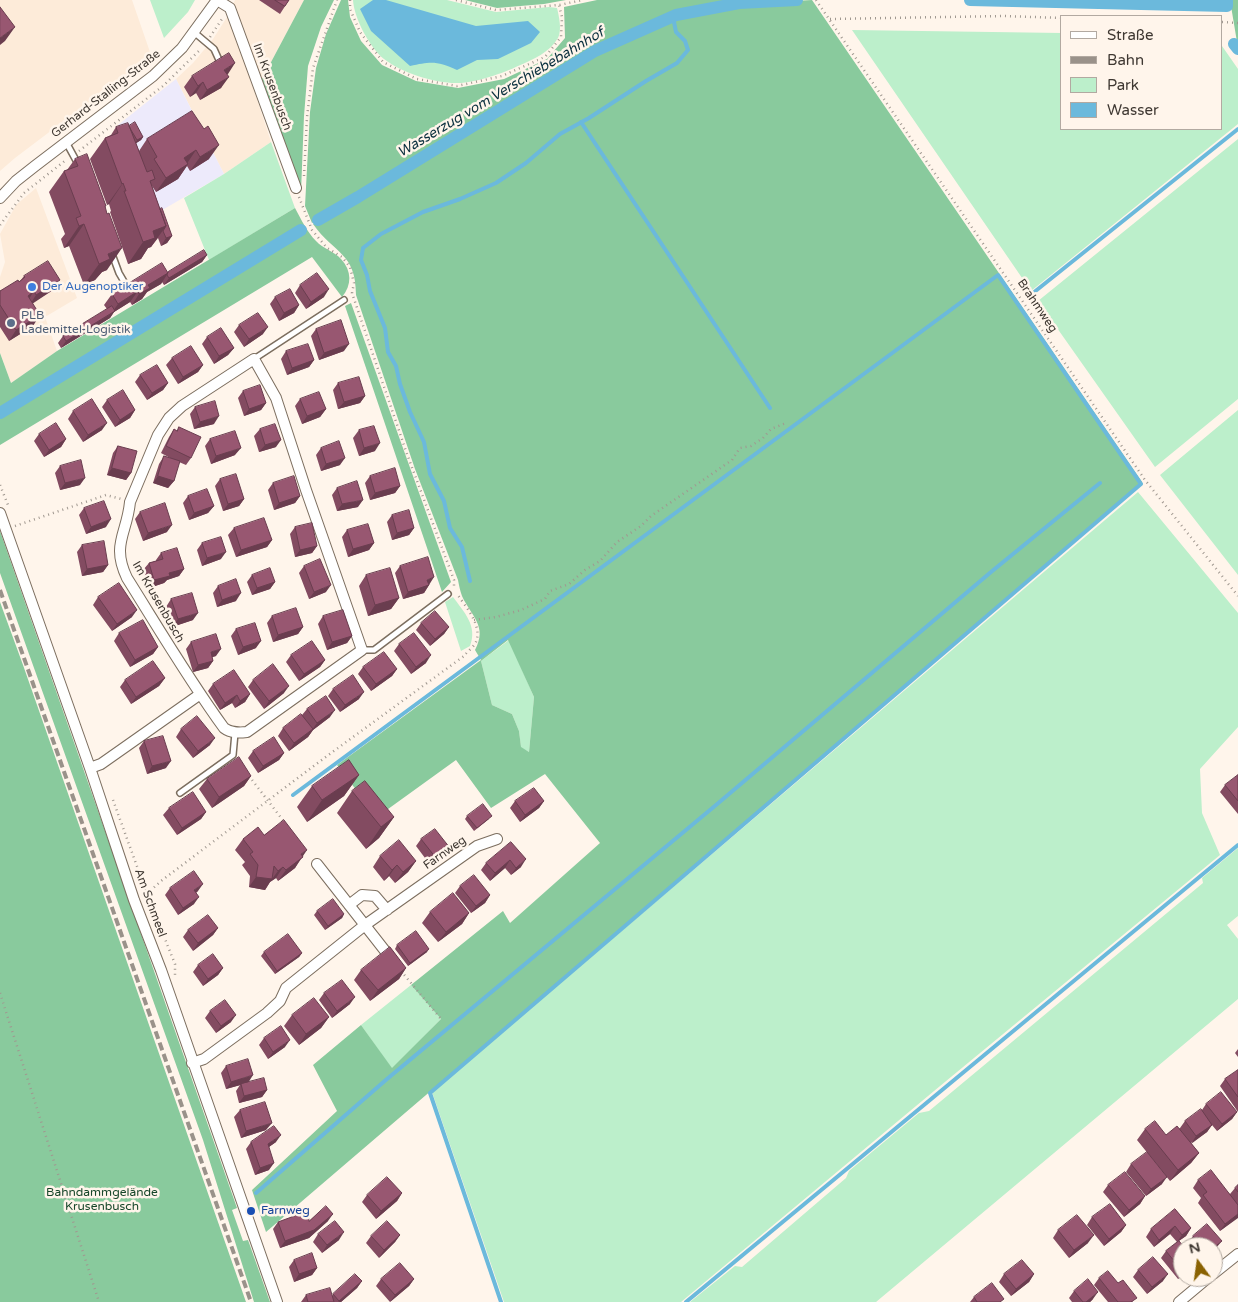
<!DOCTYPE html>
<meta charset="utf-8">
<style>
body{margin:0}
#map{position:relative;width:1238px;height:1302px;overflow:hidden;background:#fff5eb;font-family:"Varela Round",sans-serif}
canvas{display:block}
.legend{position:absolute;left:1060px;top:15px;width:162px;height:115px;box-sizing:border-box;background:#fff5eb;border:1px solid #b2a9a1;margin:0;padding:6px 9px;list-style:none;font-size:15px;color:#3f3832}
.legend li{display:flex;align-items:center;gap:10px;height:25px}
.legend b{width:25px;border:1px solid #b2a9a1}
.north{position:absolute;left:1173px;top:1237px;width:50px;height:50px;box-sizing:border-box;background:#fff5eb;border:1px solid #b2a9a1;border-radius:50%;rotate:346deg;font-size:14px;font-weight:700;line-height:20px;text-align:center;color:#3f3832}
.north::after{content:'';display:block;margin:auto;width:18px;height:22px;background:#8a6202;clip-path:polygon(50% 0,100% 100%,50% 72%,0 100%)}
</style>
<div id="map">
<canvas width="1238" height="1302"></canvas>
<ul class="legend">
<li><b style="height:6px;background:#fff"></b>Straße</li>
<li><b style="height:6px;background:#9a928a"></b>Bahn</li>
<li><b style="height:14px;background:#bcefcb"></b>Park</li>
<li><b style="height:14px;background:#6bb9dc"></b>Wasser</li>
</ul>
<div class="north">N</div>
</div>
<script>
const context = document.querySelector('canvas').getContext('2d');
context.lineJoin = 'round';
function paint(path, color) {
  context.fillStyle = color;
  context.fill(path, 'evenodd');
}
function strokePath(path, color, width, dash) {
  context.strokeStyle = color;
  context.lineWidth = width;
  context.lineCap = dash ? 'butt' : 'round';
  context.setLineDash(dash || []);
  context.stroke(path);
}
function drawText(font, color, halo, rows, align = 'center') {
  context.font = font + ' "Varela Round",sans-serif';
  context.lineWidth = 5;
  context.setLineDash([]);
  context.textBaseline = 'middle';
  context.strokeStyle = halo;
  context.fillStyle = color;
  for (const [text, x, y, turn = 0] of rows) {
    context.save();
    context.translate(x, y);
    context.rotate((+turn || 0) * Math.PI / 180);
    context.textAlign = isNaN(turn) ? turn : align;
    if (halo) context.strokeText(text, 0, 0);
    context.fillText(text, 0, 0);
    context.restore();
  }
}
paint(new Path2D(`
 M 0,0 L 132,0 L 151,55 L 15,158 L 0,171 Z
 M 235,0 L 304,0 L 261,81 L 232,6 Z
 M 229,14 L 271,142 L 224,174 L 176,79 L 193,63 L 213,39 Z
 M 36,188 L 77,298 L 45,317 L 57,351 L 11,383 L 0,353 L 0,277 L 5,262 L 0,234 L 16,205 Z`), '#fdebd9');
paint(new Path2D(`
 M 176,79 L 224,174 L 152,216 L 118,125 Z`), '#edeafb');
paint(new Path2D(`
 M 150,0 L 195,0 L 188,12 L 164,38 Z
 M 353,0 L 447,0 L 496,12 L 549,7 L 557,8 C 559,16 562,30 558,38 C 549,53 534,59 518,66 C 504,73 472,84 456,83 C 434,83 402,73 384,59 C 370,48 354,18 353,0 Z
 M 852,30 L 1062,33 L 1062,129 L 1222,129 L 1222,46 L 1238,69 L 1238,124 L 1031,291 Z
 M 1238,139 L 1238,399 L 1155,467 L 1038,301 Z
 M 271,142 L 295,208 L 209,260 L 184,198 L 224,174 Z
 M 1238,410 L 1238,575 L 1160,475 Z
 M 1138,492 L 1238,613 L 1238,727 L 1200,769 L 1202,813 L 1220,855 L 934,1091 L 681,1302 L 504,1302 L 432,1092 Z
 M 453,597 C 464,612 478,626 470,646 L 461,651 L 445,602 Z
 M 509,640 L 534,697 L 529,752 L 521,748 L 519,731 L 512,714 L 492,705 L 481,661 Z
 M 1238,848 L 1238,916 L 1227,925 L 1238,939 L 1238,999 L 876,1302 L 690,1302 L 735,1266 L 742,1267 L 846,1178 L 849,1171 L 919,1113 L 929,1111 L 1203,883 L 1202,878 Z
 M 411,985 L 441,1019 L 392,1069 L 361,1025 Z`), '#bcefcb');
paint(new Path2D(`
 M 304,0 L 334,0 L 321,27 L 308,66 L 304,116 L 301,192 L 261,81 Z
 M 341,0 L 348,0 L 350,17 L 361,41 L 382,65 L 416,81 L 458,88 L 504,79 L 547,59 L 565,38 L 564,7 L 597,0 L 778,0 L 739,2 L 676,14 L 594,50 L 312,223 L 305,206 L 310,112 L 316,68 L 326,34 Z
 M 465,0 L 566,0 L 544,4 L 497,8 Z
 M 812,0 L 1142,482 L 266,1232 L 252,1190 L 337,1111 L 313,1065 L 361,1025 L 392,1068 L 441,1019 L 411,985 L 503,911 L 510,923 L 600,843 L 545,774 L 491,808 L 456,760 L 377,817 L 337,765 L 481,660 L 475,650 C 488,626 471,616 462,596 C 460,591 459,585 458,580 L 415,469 L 356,295 C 356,252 334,254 313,224 L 596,53 L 677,16 L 739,4 ZM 508,640 L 534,697 L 529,752 L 521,747 L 519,731 L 512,714 L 492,705 L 481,661 Z
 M 1230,0 L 1238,0 L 1238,43 L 1237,42 Z
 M 295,208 C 301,219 307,232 316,241 C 323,249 334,251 341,259 C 352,271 352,285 342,297 L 312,257 L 0,445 L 0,353 L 11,383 L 57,351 Z
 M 351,303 L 451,582 L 442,592 L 345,306 Z
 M 0,531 L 237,1208 L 232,1210 L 243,1241 L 248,1240 L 270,1302 L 254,1302 L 203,1140 L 0,573 Z
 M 0,602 L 23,665 L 246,1302 L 0,1302 Z`), '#89ca9d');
paint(new Path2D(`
 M 373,0 L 386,0 L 476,26 L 528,21 L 540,32 L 531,43 L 498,59 L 477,60 L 457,70 C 438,61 431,61 410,66 L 371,31 L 360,9 Z`), '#6bb9dc');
strokePath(new Path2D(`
 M 581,122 L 770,408
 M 1033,293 L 1238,129
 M 470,581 L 462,547 L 450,528 L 444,501 L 430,474 L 424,442 L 410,412 L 400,384 L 396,366 L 388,352 L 385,328 L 370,291 L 367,275 L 361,260 L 363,248 L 381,234 L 423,212 L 460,199 L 496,183 L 526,163 L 560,134 L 589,118 L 646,81 L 677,63 L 688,50 L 685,41 L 676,32 L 673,17
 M 293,795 L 998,275 L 1141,484 L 430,1093 L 501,1302
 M 256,1193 L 387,1079 L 716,805 L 991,572 L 1100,483
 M 686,1302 L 1238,845`), '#6bb9dc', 4);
strokePath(new Path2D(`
 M 970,0 L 1227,6 L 1227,0
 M 1234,44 L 1238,49
 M 318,220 L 358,197 L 595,51 L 676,15 L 739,3 L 797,0
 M 0,413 L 301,230`), '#6bb9dc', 12);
const service = new Path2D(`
 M 195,33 L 214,49 L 219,60
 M 66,142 L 78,164
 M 112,254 L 119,273 L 126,285
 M 254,359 L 344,300
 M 362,650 L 374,650 L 448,594
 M 180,793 L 233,755 L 235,733`);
const minor = new Path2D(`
 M 217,0 L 230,8 L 296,188
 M 0,198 L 16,181 L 35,166 L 153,76 L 182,48 L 217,0
 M 254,359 L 276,398 L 306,490 L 362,650 L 247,732 C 238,733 231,733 224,728 C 189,680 159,629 127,578 C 111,544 127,534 130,502 L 158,435 L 169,418 L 182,406 Z
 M 0,513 L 90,768 L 134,900 L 161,970 L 277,1302
 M 90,768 L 101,764 L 199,695
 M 317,864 L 393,961
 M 349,905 L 362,895 L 375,896 L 387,910
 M 192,1063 L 204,1059 L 267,1013 L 280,1001 L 286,988 L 365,925 L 477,846 L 497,839
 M 1213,1274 L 1238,1254
 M 1179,1302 L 1209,1277`);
strokePath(service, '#7c6e5f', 8);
strokePath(minor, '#7c6e5f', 12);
strokePath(new Path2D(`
 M 350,0 L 350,9 L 360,32 L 383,62 L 417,79 L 457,86 L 502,76 L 545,57 L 561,37 L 562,17 L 559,5
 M 456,0 L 496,10 L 559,5 L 583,0
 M 816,0 L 1145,480 L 1238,596
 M 830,19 L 1004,16 L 1062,18
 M 1222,22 L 1238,23
 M 210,37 L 222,19
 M 79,151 L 163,86 L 201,49
 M 304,176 L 307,117 L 313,68 L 337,0
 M 299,197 L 312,230 L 327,248 L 342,257 L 350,267 L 354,283 L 352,293 L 407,454 L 454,580 L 454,589
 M 0,225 L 24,193 L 66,160
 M 0,485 L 8,505
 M 15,526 L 106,495 L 121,499
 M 474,620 L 496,617 L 521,610 L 545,599 L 550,591 L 569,584 L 585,570 L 600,561 L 617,542 L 641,526 L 651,516 L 732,460 L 740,448 L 751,446 L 763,438 L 771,429 L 786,423
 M 249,776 L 285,823
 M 113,800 L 147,894 L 175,964 L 175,975
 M 142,896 L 147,894 L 161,881 L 327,756 L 464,656 C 467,652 472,648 475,644 C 484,627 466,607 457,594
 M 401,971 L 441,1019
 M 0,993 L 99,1302`), '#a09890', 2.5, [1, 4]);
strokePath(service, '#fff', 5);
strokePath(minor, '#fff', 10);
strokePath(new Path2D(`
 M 0,590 L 251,1302`), '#9a928a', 4, [8, 4]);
paint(new Path2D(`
 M 259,0 L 289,0 L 280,14 Z
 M 227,74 L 221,88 L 200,100 L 196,93 L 190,97 L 184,87 L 192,76 Z
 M 192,111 L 209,159 L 190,171 L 187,166 L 178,179 L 156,192 L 152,186 L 160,209 L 172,236 L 167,243 L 161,246 L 158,238 L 151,247 L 148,248 L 141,259 L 128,264 L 110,212 L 111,211 L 109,204 L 107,205 L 90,159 L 105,138 L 111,135 L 116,127 L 129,126 L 143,137 L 141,140 L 136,143 L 139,151 L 147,139 Z
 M 75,159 L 105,208 L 107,270 L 102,272 L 95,280 L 84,285 L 69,246 L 64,248 L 61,239 L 65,234 L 49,192 L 64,171 L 67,170 Z
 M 207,255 L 202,262 L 164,285 L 162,282 L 161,284 L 147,292 L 142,299 L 132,305 L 130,302 L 114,312 L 110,318 L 61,348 L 58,343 L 63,336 L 107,309 L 104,305 L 112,294 L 168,272 Z
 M 24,276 L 53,290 L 32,303 L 33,326 L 9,341 L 0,327 L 0,291 L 19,282 L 21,280 Z
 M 300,285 L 324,297 L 306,309 L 295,293 Z
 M 275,297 L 299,305 L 294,313 L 279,321 L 270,304 Z
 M 239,325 L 263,334 L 244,347 L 234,332 Z
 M 316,329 L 344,351 L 319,360 L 311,336 Z
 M 207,337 L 234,348 L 228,355 L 214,364 L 202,344 Z
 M 286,351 L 314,360 L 309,367 L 287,375 L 281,359 Z
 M 172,358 L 203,365 L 198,372 L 178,384 L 166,365 Z
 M 140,375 L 168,383 L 163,390 L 147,400 L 135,382 Z
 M 338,383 L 365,396 L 360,403 L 338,409 L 333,390 Z
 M 243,391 L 266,403 L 261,410 L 244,416 L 238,398 Z
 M 300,399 L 326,409 L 320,417 L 302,424 L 295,406 Z
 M 107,400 L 135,410 L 130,418 L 115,427 L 102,407 Z
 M 195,407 L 214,424 L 194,429 L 190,414 Z
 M 73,411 L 102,430 L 83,442 L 68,419 Z
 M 179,427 L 191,458 L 186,465 L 179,462 L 174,481 L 168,488 L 153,483 L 159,464 L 164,456 L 172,459 L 161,453 L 169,437 L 174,429 L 177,431 Z
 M 260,429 L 276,447 L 259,452 L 254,436 Z
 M 359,430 L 375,451 L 359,456 L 353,438 Z
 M 39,434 L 66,439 L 61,447 L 44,457 L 34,441 Z
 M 210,439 L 235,455 L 211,464 L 205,446 Z
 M 118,446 L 131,473 L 126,480 L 107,475 L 113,453 Z
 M 321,448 L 340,465 L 321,471 L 316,455 Z
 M 60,466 L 80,485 L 60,490 L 55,473 Z
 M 370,476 L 400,486 L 395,493 L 370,500 L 365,483 Z
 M 220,479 L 244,499 L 239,506 L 223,511 L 215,486 Z
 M 273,483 L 300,496 L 295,503 L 274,510 L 268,490 Z
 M 337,488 L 358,507 L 337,511 L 332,495 Z
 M 188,496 L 214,506 L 208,513 L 189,520 L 183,503 Z
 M 84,508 L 106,527 L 86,534 L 79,515 Z
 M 140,512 L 167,532 L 143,541 L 135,519 Z
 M 392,515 L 414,528 L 409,535 L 392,540 L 387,522 Z
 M 295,527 L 317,546 L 312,553 L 295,557 L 290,534 Z
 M 234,528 L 272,540 L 267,547 L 236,557 L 228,535 Z
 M 347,530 L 374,543 L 369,550 L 348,557 L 342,537 Z
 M 202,543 L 221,559 L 202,566 L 197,550 Z
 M 82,545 L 108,565 L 103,572 L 82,576 L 77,552 Z
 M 161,553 L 184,569 L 179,576 L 167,580 L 164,583 L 149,588 L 143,570 L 149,563 L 156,561 L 156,560 Z
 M 304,566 L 326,592 L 309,599 L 299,573 Z
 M 400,566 L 429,585 L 424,593 L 403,599 L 395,573 Z
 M 252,575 L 275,582 L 270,589 L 252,595 L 247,582 Z
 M 366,575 L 399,598 L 391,609 L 368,616 L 359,586 Z
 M 218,586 L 236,601 L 217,607 L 213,593 Z
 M 98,597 L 132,617 L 112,631 L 93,605 Z
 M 171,599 L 193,620 L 172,627 L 166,607 Z
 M 272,616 L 303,627 L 298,634 L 273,642 L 267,623 Z
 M 323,616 L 352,636 L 347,643 L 327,650 L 318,624 Z
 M 421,623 L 449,627 L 444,634 L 430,646 L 416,630 Z
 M 236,629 L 256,648 L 238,655 L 231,636 Z
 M 119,633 L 158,647 L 153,654 L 130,667 L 114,641 Z
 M 191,642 L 216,656 L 212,657 L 213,661 L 208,668 L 193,672 L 186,649 Z
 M 399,644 L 426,663 L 411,674 L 394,651 Z
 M 291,655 L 325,660 L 320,667 L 299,681 L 286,662 Z
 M 363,667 L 397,669 L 392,676 L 371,691 L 358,674 Z
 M 165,678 L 159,686 L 131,704 L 120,687 L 125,680 Z
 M 253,680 L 284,693 L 264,709 L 248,687 Z
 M 213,684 L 250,694 L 245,702 L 235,708 L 232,703 L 220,710 L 208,691 Z
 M 333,689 L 359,699 L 340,712 L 328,696 Z
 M 307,709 L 330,717 L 313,730 L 308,737 L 289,751 L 278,736 L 283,728 L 302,715 Z
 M 181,729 L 210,745 L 193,758 L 176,737 Z
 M 144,741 L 166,768 L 147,774 L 139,748 Z
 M 253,751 L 284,753 L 279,760 L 258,773 L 248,758 Z
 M 359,775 L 344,796 L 307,822 L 297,807 L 312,786 Z
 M 1238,775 L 1238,814 L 1220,792 L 1225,785 Z
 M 251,776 L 244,786 L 212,808 L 199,789 L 207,779 Z
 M 352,791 L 394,817 L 379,838 L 366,849 L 337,813 Z
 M 515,801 L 544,801 L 539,808 L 520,822 L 510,808 Z
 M 169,808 L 206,812 L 201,819 L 177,835 L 163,815 Z
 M 467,816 L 489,819 L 474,831 L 465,819 Z
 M 264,835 L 302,856 L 295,868 L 278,881 L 276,878 L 270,882 L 265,890 L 249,887 L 250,876 L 242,865 L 245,862 L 235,850 L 243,839 Z
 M 421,839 L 444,855 L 431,866 L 416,846 Z
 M 511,842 L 521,867 L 511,875 L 505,868 L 490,881 L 481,870 L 486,863 Z
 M 380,856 L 416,861 L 408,872 L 395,883 L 389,876 L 384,881 L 373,867 Z
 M 460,886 L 490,895 L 485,903 L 471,913 L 455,893 Z
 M 170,888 L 198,891 L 196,893 L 194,904 L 178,915 L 165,895 Z
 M 317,911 L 344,914 L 342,918 L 325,930 L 314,915 Z
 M 430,912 L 469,913 L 462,924 L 438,942 L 422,923 Z
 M 218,928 L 213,935 L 193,951 L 183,937 L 188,930 Z
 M 397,945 L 427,952 L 408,966 L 395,949 Z
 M 264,952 L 302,953 L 299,957 L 275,974 L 261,956 Z
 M 198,965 L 223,968 L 218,975 L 203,986 L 193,972 Z
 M 406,968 L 399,979 L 370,1001 L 354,980 L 361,970 Z
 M 324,993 L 350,1004 L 332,1018 L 319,1000 Z
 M 210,1011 L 231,1022 L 216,1033 L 205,1018 Z
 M 292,1015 L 329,1017 L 321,1028 L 299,1045 L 284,1026 Z
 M 264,1038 L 285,1047 L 268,1059 L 259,1045 Z
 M 1238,1049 L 1238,1057 L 1235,1053 Z
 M 226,1066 L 248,1082 L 267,1090 L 262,1097 L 239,1103 L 236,1091 L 240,1085 L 226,1089 L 221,1073 Z
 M 1238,1070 L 1238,1112 L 1220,1086 L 1225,1079 Z
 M 1206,1104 L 1237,1112 L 1232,1119 L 1217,1131 L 1212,1125 L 1207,1132 L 1191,1143 L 1199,1153 L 1191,1163 L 1170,1181 L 1137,1140 L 1145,1129 L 1166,1135 L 1180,1128 L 1185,1121 L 1202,1110 Z
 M 240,1110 L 266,1130 L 241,1138 L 234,1117 Z
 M 251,1142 L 276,1142 L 269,1147 L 269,1170 L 255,1175 L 246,1149 Z
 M 1131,1164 L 1162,1184 L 1146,1196 L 1126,1172 Z
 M 1198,1180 L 1230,1194 L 1235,1188 L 1238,1185 L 1238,1217 L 1220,1231 L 1198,1203 L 1201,1198 L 1193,1188 Z
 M 1108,1185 L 1145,1196 L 1140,1204 L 1124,1217 L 1103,1192 Z
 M 402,1193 L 397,1201 L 376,1219 L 362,1202 L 367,1195 Z
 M 1175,1209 L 1191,1228 L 1186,1236 L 1179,1241 L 1183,1275 L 1178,1279 L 1161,1258 L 1166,1251 L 1177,1242 L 1170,1234 L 1154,1247 L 1146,1237 L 1151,1229 Z
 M 1092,1217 L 1126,1225 L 1121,1232 L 1104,1246 L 1087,1225 Z
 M 309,1221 L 328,1221 L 309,1238 L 280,1248 L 273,1229 L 278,1222 Z
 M 1058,1230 L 1088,1243 L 1069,1258 L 1053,1238 Z
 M 318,1234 L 339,1240 L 322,1253 L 313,1242 Z
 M 400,1235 L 395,1242 L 379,1258 L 366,1243 L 371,1236 Z
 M 1193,1236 L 1216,1248 L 1213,1247 L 1191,1247 L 1188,1243 Z
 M 294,1260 L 317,1268 L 312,1275 L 294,1282 L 289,1267 Z
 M 1138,1270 L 1163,1281 L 1147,1294 L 1133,1277 Z
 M 1004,1274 L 1034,1274 L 1029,1282 L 1011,1296 L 999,1282 Z
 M 1099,1278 L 1118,1283 L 1133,1302 L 1108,1302 L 1094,1285 Z
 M 381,1279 L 414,1279 L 409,1286 L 390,1302 L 376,1286 Z
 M 362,1281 L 357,1288 L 341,1302 L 301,1302 L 306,1295 L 332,1296 L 333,1294 Z
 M 1074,1291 L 1093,1299 L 1090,1302 L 1072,1302 L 1069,1298 Z
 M 974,1297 L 1002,1302 L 970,1302 Z`), '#834b61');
paint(new Path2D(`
 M 15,27 L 5,41 L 0,45 L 0,38 Z
 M 235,63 L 228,74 L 217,80 L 224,70 Z
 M 229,77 L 221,88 L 200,100 L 207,90 Z
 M 203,82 L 196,93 L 190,97 L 198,86 Z
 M 143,137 L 141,140 L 135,144 L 137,140 Z
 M 219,145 L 209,159 L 190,171 L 200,157 Z
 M 196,150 L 186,165 L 184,158 Z
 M 188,164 L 178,179 L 156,192 L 166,178 Z
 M 123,183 L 109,204 L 107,205 L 122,184 Z
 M 84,224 L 69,246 L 64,248 L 79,226 Z
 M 166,226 L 151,247 L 148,248 L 141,259 L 128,264 L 143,242 L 153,231 Z
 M 172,236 L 167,243 L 161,246 L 166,238 Z
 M 122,248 L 107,270 L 102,272 L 95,280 L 84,285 L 99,264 L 108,254 Z
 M 207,255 L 202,262 L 164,285 L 169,278 Z
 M 168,273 L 161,284 L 147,292 L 142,299 L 132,305 L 139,294 L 148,285 Z
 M 60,280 L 53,290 L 29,306 L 36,295 Z
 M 329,289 L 324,297 L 306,309 L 311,302 Z
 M 34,291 L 27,302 L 28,296 Z
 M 138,291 L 130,302 L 114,312 L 110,318 L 61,348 L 66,341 L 111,314 L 118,304 Z
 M 299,305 L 294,313 L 279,321 L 284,313 Z
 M 40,315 L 33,326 L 9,341 L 16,330 Z
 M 268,327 L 263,334 L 244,347 L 249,339 Z
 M 349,344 L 344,351 L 319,360 L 324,353 Z
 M 234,348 L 228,355 L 214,364 L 219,356 Z
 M 314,360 L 309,367 L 287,375 L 292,368 Z
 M 203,365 L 198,372 L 178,384 L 183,377 Z
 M 168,383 L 163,390 L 147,400 L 152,393 Z
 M 365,396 L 360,403 L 338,409 L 344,402 Z
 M 266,403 L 261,410 L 244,416 L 249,409 Z
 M 326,409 L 320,417 L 302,424 L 307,416 Z
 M 135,410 L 130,418 L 115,427 L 120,420 Z
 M 219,416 L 214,424 L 194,429 L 200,422 Z
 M 107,423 L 102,430 L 83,442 L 88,435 Z
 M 66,439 L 61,447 L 44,457 L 49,450 Z
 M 281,440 L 276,447 L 259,452 L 265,445 Z
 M 380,443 L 375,451 L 359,456 L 364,448 Z
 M 241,448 L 235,455 L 211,464 L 216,456 Z
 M 345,458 L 340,465 L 321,471 L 326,464 Z
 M 112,468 L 131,473 L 126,480 L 107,475 Z
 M 158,476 L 174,481 L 168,488 L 153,483 Z
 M 85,478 L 80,485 L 60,490 L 65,483 Z
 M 400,486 L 395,493 L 370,500 L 375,493 Z
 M 300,496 L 295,503 L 274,510 L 279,503 Z
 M 244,499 L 239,506 L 223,511 L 228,504 Z
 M 363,500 L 358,507 L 337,511 L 342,504 Z
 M 214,506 L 208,513 L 189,520 L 194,513 Z
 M 111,519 L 106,527 L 86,534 L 91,527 Z
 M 172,525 L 167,532 L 143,541 L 148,533 Z
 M 414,528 L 409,535 L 392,540 L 397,533 Z
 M 272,540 L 267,547 L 236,557 L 241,550 Z
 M 374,543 L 369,550 L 348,557 L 353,549 Z
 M 317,546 L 312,553 L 295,557 L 300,550 Z
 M 226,552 L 221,559 L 202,566 L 207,558 Z
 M 108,565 L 103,572 L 82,576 L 87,569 Z
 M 184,569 L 179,576 L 167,580 L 164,583 L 149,588 L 154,580 L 169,573 Z
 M 434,577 L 429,585 L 422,587 L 427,580 Z
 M 275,582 L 270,589 L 252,595 L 257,588 Z
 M 331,585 L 326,592 L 309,599 L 314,592 Z
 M 429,585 L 424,593 L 403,599 L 408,592 Z
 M 241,593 L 236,601 L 217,607 L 222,600 Z
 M 399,598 L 391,609 L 368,616 L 375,605 Z
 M 137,610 L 132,617 L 112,631 L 117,624 Z
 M 198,613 L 193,620 L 172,627 L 178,619 Z
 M 303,627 L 298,634 L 273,642 L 278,635 Z
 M 449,627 L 444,634 L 430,646 L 435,639 Z
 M 352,636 L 347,643 L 327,650 L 332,642 Z
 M 261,641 L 256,648 L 238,655 L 243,647 Z
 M 158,647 L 153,654 L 130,667 L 135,660 Z
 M 221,649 L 216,656 L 206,659 L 211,652 Z
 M 431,655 L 426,663 L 411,674 L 416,667 Z
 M 325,660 L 320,667 L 299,681 L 304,674 Z
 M 213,661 L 208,668 L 193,672 L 198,665 Z
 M 397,669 L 392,676 L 371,691 L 376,684 Z
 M 165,678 L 159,686 L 131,704 L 136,697 Z
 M 289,686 L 284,693 L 264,709 L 269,701 Z
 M 364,692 L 359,699 L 340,712 L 345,705 Z
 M 250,694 L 245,702 L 235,708 L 240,701 Z
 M 237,695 L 232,703 L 220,710 L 225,703 Z
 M 335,710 L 330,717 L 313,730 L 308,737 L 289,751 L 294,743 L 312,730 L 317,723 Z
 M 215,738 L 210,745 L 193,758 L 198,751 Z
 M 284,753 L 279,760 L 258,773 L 263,766 Z
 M 171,761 L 166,768 L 147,774 L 152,766 Z
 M 359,775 L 344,796 L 307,822 L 322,800 Z
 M 251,776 L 244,786 L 212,808 L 219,797 Z
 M 544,801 L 539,808 L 520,822 L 525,815 Z
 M 206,812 L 201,819 L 177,835 L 182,828 Z
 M 394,817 L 379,838 L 366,849 L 381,827 Z
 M 450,848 L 444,855 L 431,866 L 436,858 Z
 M 307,850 L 295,868 L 278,881 L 286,870 L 301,854 Z
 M 526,859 L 521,867 L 511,875 L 516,868 Z
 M 510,860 L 505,868 L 490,881 L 495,873 Z
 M 416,861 L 408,872 L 395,883 L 403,872 Z
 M 397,865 L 389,876 L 384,881 L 392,870 Z
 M 283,867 L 276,878 L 270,882 L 265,890 L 249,887 L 256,877 L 272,879 L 278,871 Z
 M 203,884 L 198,891 L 189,897 L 194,890 Z
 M 490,895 L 485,903 L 471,913 L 476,906 Z
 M 199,897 L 194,904 L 178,915 L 183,908 Z
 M 469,913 L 462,924 L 438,942 L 446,932 Z
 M 344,914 L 342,918 L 325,930 L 328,926 Z
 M 218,928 L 213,935 L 193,951 L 198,943 Z
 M 429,949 L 427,952 L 408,966 L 410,963 Z
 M 302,953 L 299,957 L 275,974 L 277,971 Z
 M 223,968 L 218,975 L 203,986 L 208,979 Z
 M 406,968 L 399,979 L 370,1001 L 378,990 Z
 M 355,997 L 350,1004 L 332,1018 L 337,1011 Z
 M 236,1015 L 231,1022 L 216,1033 L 221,1026 Z
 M 329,1017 L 321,1028 L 299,1045 L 306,1034 Z
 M 290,1040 L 285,1047 L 268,1059 L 273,1052 Z
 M 253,1075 L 248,1083 L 226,1089 L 231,1082 Z
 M 267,1090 L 262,1097 L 239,1103 L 244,1096 Z
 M 1237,1112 L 1232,1119 L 1217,1131 L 1222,1124 Z
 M 272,1123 L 266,1130 L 241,1138 L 246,1131 Z
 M 1212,1125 L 1207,1132 L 1191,1144 L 1196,1136 Z
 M 281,1135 L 276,1142 L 263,1151 L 268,1144 Z
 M 1199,1153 L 1191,1163 L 1170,1181 L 1178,1170 Z
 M 274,1163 L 269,1170 L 255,1175 L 260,1168 Z
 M 1167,1177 L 1162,1184 L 1146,1196 L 1151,1189 Z
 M 402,1193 L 397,1201 L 376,1219 L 381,1211 Z
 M 1145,1196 L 1140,1204 L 1124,1217 L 1129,1210 Z
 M 333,1214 L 328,1221 L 309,1238 L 280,1248 L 285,1241 Z
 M 1238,1214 L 1238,1218 L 1220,1231 L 1225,1224 Z
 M 1126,1225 L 1121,1232 L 1104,1246 L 1109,1239 Z
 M 1175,1226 L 1170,1234 L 1154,1247 L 1159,1240 Z
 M 1191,1228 L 1186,1236 L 1177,1242 L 1182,1235 Z
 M 344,1232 L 339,1240 L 322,1253 L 327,1245 Z
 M 400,1235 L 395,1242 L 379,1258 L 384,1250 Z
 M 1094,1235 L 1088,1243 L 1069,1258 L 1074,1250 Z
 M 1222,1241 L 1216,1248 L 1213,1251 L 1213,1248 Z
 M 317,1268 L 312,1275 L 294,1282 L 299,1274 Z
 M 1183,1271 L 1183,1275 L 1178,1279 Z
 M 1034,1274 L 1029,1282 L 1011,1296 L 1016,1289 Z
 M 1168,1274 L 1163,1281 L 1147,1294 L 1152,1287 Z
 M 414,1279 L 409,1286 L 390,1302 L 395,1295 Z
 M 362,1281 L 357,1288 L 341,1302 L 338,1302 Z
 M 1098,1292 L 1093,1299 L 1090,1302 L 1086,1302 Z`), '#6a3d4f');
const building = new Path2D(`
 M 275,0 L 289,0 L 285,6 Z
 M 0,7 L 15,27 L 0,38 Z
 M 229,53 L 235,63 L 224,70 L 229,77 L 207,90 L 203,82 L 198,86 L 192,76 Z
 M 192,111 L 204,129 L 208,126 L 219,145 L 200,157 L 196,150 L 184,158 L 188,164 L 166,178 L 154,159 L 157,157 L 147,139 Z
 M 135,122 L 143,137 L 137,140 L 131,130 L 129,126 Z
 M 128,123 L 147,172 L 152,170 L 155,179 L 150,181 L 166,226 L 153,231 L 155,238 L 143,242 L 124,191 L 126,191 L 123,183 L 122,184 L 105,138 L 118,133 L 116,127 Z
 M 87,154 L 106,206 L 105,206 L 107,214 L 109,213 L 122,248 L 108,254 L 110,259 L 99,264 L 84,224 L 79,226 L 76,218 L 81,216 L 64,171 L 78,166 L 75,159 Z
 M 162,208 L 172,236 L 166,238 L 163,231 L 166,226 L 160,209 Z
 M 204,250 L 207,255 L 169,278 L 167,275 L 168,272 Z
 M 48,261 L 60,280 L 36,295 L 34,291 L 28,296 L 40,315 L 16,330 L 0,305 L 0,291 L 18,280 L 19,282 L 25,277 L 24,276 Z
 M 162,263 L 168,273 L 148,285 L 150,288 L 139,294 L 138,291 L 118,304 L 112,294 Z
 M 317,273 L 329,289 L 311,302 L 300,285 Z
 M 290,289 L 299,305 L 284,313 L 275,297 Z
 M 112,306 L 115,311 L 66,341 L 63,336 Z
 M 258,313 L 268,327 L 249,339 L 239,325 Z
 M 341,320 L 349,344 L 324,353 L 316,329 Z
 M 221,328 L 234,348 L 219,356 L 207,337 Z
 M 308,344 L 314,360 L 292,368 L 286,351 Z
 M 191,346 L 203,365 L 183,377 L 172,358 Z
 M 157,365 L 168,383 L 152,393 L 140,375 Z
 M 359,377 L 365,396 L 344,402 L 338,383 Z
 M 260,385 L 266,403 L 249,409 L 243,391 Z
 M 123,390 L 135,410 L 120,420 L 107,400 Z
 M 319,392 L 326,409 L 307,416 L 300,399 Z
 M 92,399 L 107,423 L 88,435 L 73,411 Z
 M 215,401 L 219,416 L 200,422 L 195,407 Z
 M 56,423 L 66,439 L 49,450 L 39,434 Z
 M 275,424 L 281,440 L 265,445 L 260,429 Z
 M 374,426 L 380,443 L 364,448 L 359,430 Z
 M 179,427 L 201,437 L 191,458 L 166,446 L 174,429 L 177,431 Z
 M 235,431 L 241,448 L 216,456 L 210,439 Z
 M 339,441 L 345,458 L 326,464 L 321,448 Z
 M 118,446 L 137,451 L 131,473 L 112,468 Z
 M 164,456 L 180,461 L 174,481 L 158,476 Z
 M 81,460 L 85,478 L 65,483 L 60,466 Z
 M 395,468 L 400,486 L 375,493 L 370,476 Z
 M 236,474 L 244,499 L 228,504 L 220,479 Z
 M 294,476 L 300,496 L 279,503 L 273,483 Z
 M 357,481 L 363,500 L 342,504 L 337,488 Z
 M 207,489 L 214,506 L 194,513 L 188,496 Z
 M 104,501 L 111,519 L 91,527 L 84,508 Z
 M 165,503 L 172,525 L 148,533 L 140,512 Z
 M 409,510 L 414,528 L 397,533 L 392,515 Z
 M 264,518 L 272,540 L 241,550 L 234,528 Z
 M 312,523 L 317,546 L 300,550 L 295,527 Z
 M 368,524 L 374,543 L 353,549 L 347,530 Z
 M 221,537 L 226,552 L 207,558 L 202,543 Z
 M 104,541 L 108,565 L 87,569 L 82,545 Z
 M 177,548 L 184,569 L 169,573 L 170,576 L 154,580 L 149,563 L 163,559 L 161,553 Z
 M 428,557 L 434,577 L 427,580 L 429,585 L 408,592 L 400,566 Z
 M 320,559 L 331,585 L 314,592 L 304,566 Z
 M 270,568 L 275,582 L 257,588 L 252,575 Z
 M 390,568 L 399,598 L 375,605 L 366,575 Z
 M 236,579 L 241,593 L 222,600 L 218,586 Z
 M 119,583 L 137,610 L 117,624 L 98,597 Z
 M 192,593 L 198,613 L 178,619 L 171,599 Z
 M 296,608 L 303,627 L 278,635 L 272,616 Z
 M 343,610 L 352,636 L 332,642 L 323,616 Z
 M 435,611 L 449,627 L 435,639 L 421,623 Z
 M 143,620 L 158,647 L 135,660 L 119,633 Z
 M 255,623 L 261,641 L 243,647 L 236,629 Z
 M 414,633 L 431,655 L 416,667 L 399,644 Z
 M 216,634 L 221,649 L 211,652 L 213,661 L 198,665 L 191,642 Z
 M 312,641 L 325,660 L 304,674 L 291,655 Z
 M 384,652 L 397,669 L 376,684 L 363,667 Z
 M 153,661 L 165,678 L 136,697 L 125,680 Z
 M 273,664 L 289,686 L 269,701 L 253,680 Z
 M 234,670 L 250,694 L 240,701 L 237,695 L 225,703 L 213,684 Z
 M 353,675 L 364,692 L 345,705 L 333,689 Z
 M 326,696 L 335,710 L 317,723 L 307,709 Z
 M 301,714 L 313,729 L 294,743 L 283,728 Z
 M 197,716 L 215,738 L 198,751 L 181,729 Z
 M 163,736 L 171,761 L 152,766 L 144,741 Z
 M 274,737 L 284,753 L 263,766 L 253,751 Z
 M 239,757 L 251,776 L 219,797 L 207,779 Z
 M 349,760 L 359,775 L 322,800 L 312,786 Z
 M 1238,775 L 1238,801 L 1225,785 Z
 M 365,781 L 394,817 L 381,827 L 352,791 Z
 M 534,788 L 544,801 L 525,815 L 515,801 Z
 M 193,792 L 206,812 L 182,828 L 169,808 Z
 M 483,804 L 492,816 L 477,828 L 467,816 Z
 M 284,820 L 307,850 L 301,854 L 303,857 L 286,870 L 283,867 L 278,871 L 274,866 L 272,879 L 256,877 L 258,865 L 250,854 L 253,852 L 243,839 L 258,827 L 264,835 Z
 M 435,829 L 450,848 L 436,858 L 421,839 Z
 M 399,840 L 416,861 L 403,872 L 397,865 L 392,870 L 380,856 Z
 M 511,842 L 526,859 L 516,868 L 510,860 L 495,873 L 486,863 Z
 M 194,871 L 203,884 L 194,890 L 199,897 L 183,908 L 170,888 Z
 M 474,875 L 490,895 L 476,906 L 460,886 Z
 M 453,893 L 469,913 L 446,932 L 430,912 Z
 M 333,899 L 344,914 L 328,926 L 317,911 Z
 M 208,915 L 218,928 L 198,943 L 188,930 Z
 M 416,931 L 429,949 L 410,963 L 397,945 Z
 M 288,934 L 302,953 L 277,971 L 264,952 Z
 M 390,947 L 406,968 L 378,990 L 361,970 Z
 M 213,954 L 223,968 L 208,979 L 198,965 Z
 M 342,980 L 355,997 L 337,1011 L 324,993 Z
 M 314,998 L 329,1017 L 306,1034 L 292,1015 Z
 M 225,1000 L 236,1015 L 221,1026 L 210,1011 Z
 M 281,1026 L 290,1040 L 273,1052 L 264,1038 Z
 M 248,1059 L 253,1075 L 231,1082 L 226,1066 Z
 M 1238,1070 L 1238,1097 L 1225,1079 Z
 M 264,1078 L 267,1090 L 244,1096 L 241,1084 Z
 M 1221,1092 L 1237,1112 L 1222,1124 L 1206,1104 Z
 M 265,1102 L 272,1123 L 246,1131 L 240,1110 Z
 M 1201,1109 L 1212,1125 L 1196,1136 L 1185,1121 Z
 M 1155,1121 L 1166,1135 L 1177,1126 L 1199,1153 L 1178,1170 L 1145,1129 Z
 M 274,1126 L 281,1135 L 268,1144 L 274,1163 L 260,1168 L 251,1142 Z
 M 1147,1152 L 1167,1177 L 1151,1189 L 1131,1164 Z
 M 1211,1170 L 1238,1205 L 1238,1214 L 1225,1224 L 1203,1195 L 1207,1192 L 1198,1180 Z
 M 1125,1172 L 1145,1196 L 1129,1210 L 1108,1185 Z
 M 387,1177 L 402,1193 L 381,1211 L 367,1195 Z
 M 1238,1185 L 1238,1192 L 1235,1188 Z
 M 1110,1204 L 1126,1225 L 1109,1239 L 1092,1217 Z
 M 326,1206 L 333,1214 L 314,1230 L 285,1241 L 278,1222 L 308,1211 L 309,1221 Z
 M 1175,1209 L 1191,1228 L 1182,1235 L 1175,1226 L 1159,1240 L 1151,1229 Z
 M 1077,1215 L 1094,1235 L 1074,1250 L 1058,1230 Z
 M 335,1221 L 344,1232 L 327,1245 L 318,1234 Z
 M 387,1221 L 400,1235 L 384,1250 L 371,1236 Z
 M 1207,1224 L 1222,1241 L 1213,1248 L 1213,1247 L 1202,1247 L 1193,1236 Z
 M 1179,1241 L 1184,1247 L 1183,1247 L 1183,1272 L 1166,1251 Z
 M 312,1253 L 317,1268 L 299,1274 L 294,1260 Z
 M 1153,1257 L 1168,1274 L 1152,1287 L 1138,1270 Z
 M 1022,1260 L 1034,1274 L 1016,1289 L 1004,1274 Z
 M 400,1263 L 414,1279 L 395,1295 L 381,1279 Z
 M 1108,1271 L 1118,1283 L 1123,1280 L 1137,1298 L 1131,1302 L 1118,1302 L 1099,1278 Z
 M 355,1274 L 362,1281 L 339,1301 L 333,1294 Z
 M 1088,1279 L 1098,1292 L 1086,1302 L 1083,1302 L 1074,1291 Z
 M 992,1283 L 1004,1299 L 1000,1302 L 977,1302 L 974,1297 Z
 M 330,1288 L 334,1302 L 308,1302 L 306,1295 Z`);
paint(building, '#985771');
strokePath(building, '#6a3d4f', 1);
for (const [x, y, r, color] of [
 [32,287,5,"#3f7fe0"],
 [11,323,5,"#5c6f8a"],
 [251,1211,5,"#1a4fb4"]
]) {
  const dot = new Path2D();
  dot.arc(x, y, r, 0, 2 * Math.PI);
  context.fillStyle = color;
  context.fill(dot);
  strokePath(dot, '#fff5eb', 2);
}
drawText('12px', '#3f3832', '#fff5eb', [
 ["Im Krusenbusch",272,87,70],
 ["Gerhard-Stalling-Straße",106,94,-38],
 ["Brahmweg",1037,306,56],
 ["Im Krusenbusch",158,602,60],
 ["Farnweg",445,853,-35],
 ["Am Schmeel",150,903,70]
]);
drawText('12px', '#366cbe', '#fff5eb', [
 ["Der Augenoptiker",42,287]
], 'left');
drawText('12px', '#4e5e75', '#fff5eb', [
 ["PLB",21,316],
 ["Lademittel-Logistik",21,330]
], 'left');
drawText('12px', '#17472a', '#fff5eb', [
 ["Bahndammgelände",102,1193],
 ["Krusenbusch",102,1207]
]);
drawText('12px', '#164399', '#fff5eb', [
 ["Farnweg",261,1211]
], 'left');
drawText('italic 14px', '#0a2f3e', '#fff5eb', [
 ["Wasserzug vom Verschiebebahnhof",501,93,-31]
]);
</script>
